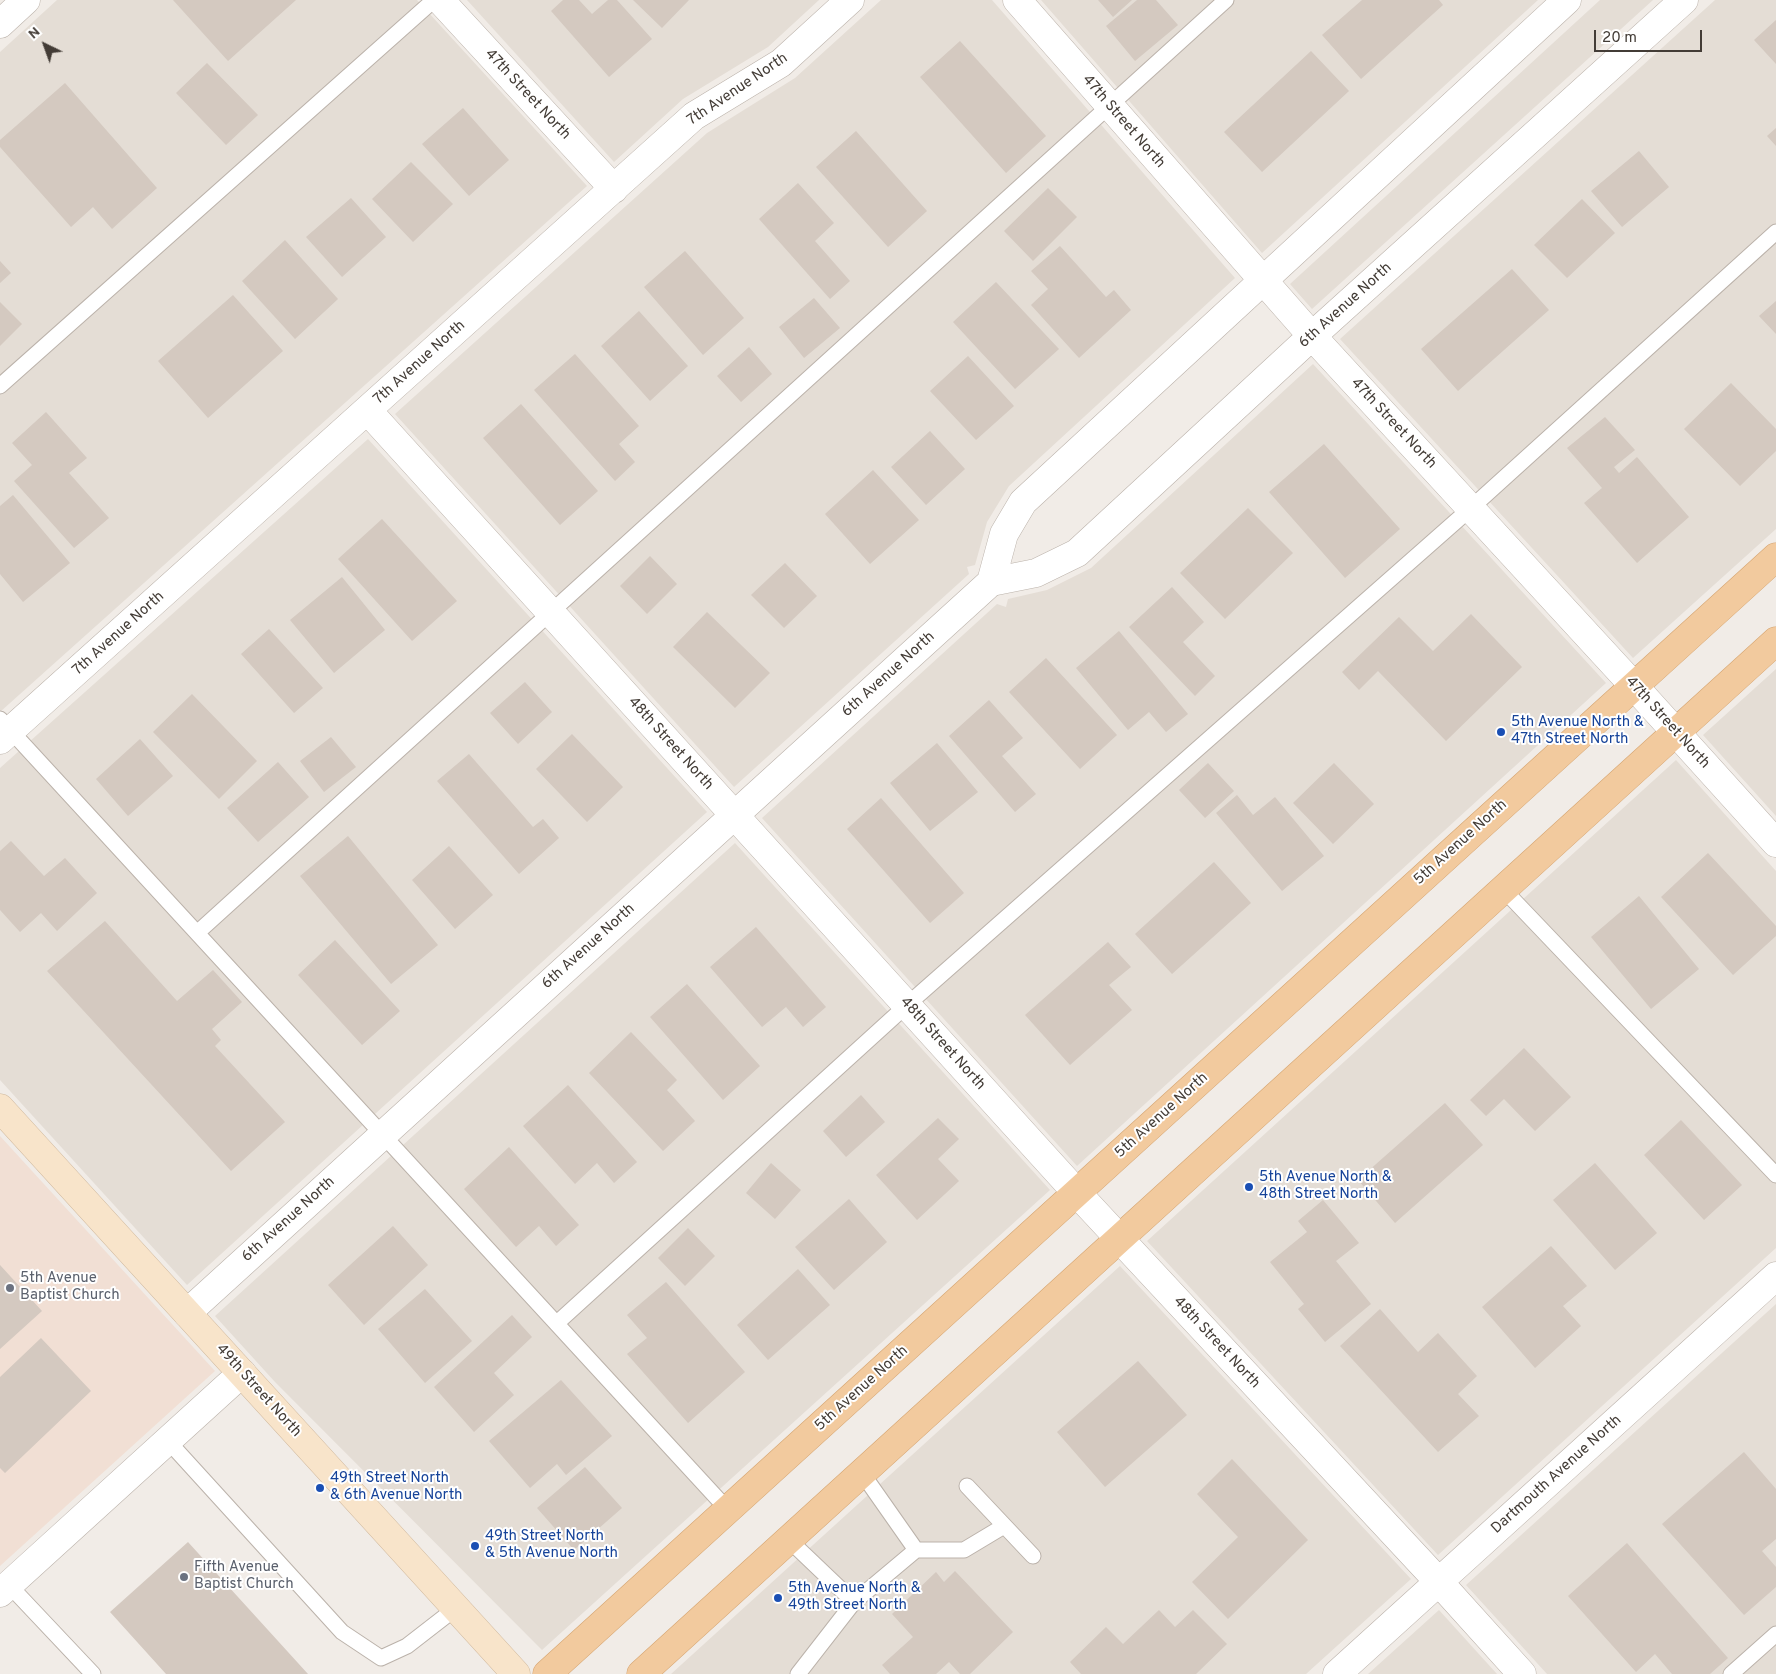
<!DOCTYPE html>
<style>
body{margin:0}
#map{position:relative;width:1776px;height:1674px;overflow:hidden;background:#f1ece7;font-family:Overpass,sans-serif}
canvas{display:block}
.north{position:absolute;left:20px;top:20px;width:50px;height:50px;-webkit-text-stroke:4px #fff;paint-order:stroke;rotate:318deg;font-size:14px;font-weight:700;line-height:20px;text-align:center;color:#433c36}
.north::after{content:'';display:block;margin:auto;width:18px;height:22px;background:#433c36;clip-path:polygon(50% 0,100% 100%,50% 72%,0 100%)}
.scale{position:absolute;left:1594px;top:30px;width:108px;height:22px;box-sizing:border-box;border:2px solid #433c36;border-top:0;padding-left:6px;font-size:15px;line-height:18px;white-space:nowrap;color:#433c36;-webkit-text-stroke:4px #fff;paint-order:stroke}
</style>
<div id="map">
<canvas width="1776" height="1674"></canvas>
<div class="north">N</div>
<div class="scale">20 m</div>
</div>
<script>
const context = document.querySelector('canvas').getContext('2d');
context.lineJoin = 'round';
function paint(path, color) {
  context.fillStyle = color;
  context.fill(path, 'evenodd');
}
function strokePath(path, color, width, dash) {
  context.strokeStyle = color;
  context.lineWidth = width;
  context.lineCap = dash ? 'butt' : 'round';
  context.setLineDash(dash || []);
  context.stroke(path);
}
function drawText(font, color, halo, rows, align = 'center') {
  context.font = font + ' Overpass,sans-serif';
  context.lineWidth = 4;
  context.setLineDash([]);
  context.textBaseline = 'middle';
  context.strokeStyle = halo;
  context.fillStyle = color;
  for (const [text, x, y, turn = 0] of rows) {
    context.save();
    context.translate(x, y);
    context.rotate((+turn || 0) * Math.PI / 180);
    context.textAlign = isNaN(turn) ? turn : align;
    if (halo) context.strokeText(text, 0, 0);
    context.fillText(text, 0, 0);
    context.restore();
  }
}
paint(new Path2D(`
 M 57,0 L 417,0 L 587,186 L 0,712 L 0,52 Z
 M 467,0 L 819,0 L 768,47 L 683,99 L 614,162 Z
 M 881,0 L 992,0 L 1235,278 L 1009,486 L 987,522 L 975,565 L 967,567 L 969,574 L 734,787 L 395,414 L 707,133 L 795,78 Z
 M 1041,0 L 1538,0 L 1262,253 Z
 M 1600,0 L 1653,0 L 1312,309 L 1290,284 Z
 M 1715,0 L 1776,0 L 1776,529 L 1633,658 L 1340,339 Z
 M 1313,364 L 1606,683 L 1077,1166 L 762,818 L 997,604 L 1006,607 L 1008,599 L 1047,590 L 1091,568 Z
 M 368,439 L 707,812 L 187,1285 L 0,1080 L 0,768 Z
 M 1776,669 L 1776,816 L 1703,735 Z
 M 1676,760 L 1776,871 L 1776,1248 L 1438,1555 L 1147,1241 Z
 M 735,843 L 1050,1190 L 542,1650 L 275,1382 L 215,1316 Z
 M 1120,1266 L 1411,1579 L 1306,1674 L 671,1674 Z
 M 1776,1304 L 1776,1674 L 1547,1674 L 1466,1585 Z
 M 1439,1610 L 1497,1674 L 1368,1674 Z`), '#e4ddd5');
paint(new Path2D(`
 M 0,1136 L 215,1371 L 0,1566 Z`), '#f1dfd4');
paint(new Path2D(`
 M 173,0 L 296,0 L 228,61 Z
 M 563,0 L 579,0 L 592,14 L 608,0 L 617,0 L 652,39 L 609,77 L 551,11 Z
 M 633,0 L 689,0 L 662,28 Z
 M 1098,0 L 1132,0 L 1113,17 Z
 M 1137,0 L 1156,0 L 1178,25 L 1135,61 L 1106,26 Z
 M 1362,0 L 1439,0 L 1443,5 L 1361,79 L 1322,35 Z
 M 1776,20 L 1776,64 L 1754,40 Z
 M 960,41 L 1046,136 L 1006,173 L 920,77 Z
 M 1311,51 L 1349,91 L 1262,172 L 1224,132 Z
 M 207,63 L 258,115 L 226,145 L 176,93 Z
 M 65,83 L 157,188 L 112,229 L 93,207 L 71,227 L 0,147 L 0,140 Z
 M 463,108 L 509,160 L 469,196 L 422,144 Z
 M 1776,128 L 1776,146 L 1767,136 Z
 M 856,131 L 927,211 L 888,247 L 816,167 Z
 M 1639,151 L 1669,187 L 1622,227 L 1591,191 Z
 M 411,162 L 453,204 L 413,242 L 372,199 Z
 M 798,183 L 834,223 L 815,241 L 850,281 L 830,299 L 759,219 Z
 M 1048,188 L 1077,217 L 1033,261 L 1004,231 Z
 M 351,198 L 386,237 L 342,277 L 306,237 Z
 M 1582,199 L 1615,233 L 1567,278 L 1534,245 Z
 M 285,240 L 338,299 L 295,339 L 242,281 Z
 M 1060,246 L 1106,297 L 1114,290 L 1131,310 L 1079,358 L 1031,305 L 1048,289 L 1031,271 Z
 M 685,251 L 744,318 L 703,355 L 644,287 Z
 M 0,261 L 11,273 L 0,283 Z
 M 1512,269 L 1549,310 L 1458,391 L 1421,349 Z
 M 996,282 L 1059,349 L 1015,389 L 953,322 Z
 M 233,295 L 283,351 L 208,418 L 158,361 Z
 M 814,298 L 840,328 L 804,358 L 779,327 Z
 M 1776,301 L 1776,334 L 1759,316 Z
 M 0,302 L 22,324 L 0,346 Z
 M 639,311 L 688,366 L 650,401 L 601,346 Z
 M 749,347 L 772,374 L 741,402 L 717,376 Z
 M 575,354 L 639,426 L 619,444 L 635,462 L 615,481 L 534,390 Z
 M 968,356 L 1014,406 L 976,440 L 930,391 Z
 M 1731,383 L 1776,429 L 1776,451 L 1740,486 L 1684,429 Z
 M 521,404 L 598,491 L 560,525 L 483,438 Z
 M 46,412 L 87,458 L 69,473 L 109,518 L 74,548 L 14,481 L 32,465 L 12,443 Z
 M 1605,417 L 1635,450 L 1614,467 L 1619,473 L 1637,457 L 1689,517 L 1637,563 L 1584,503 L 1602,488 L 1567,448 Z
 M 930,431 L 965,469 L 926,505 L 891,467 Z
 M 1324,444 L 1400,529 L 1345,578 L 1269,492 Z
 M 873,470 L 919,520 L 870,564 L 825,514 Z
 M 13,495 L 70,563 L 23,602 L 0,574 L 0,506 Z
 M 1248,508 L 1293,553 L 1225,619 L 1180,573 Z
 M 382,519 L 457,601 L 412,641 L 338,559 Z
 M 650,556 L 677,584 L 647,614 L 620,586 Z
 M 785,563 L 817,596 L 784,628 L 751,595 Z
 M 342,577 L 385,630 L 334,673 L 290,620 Z
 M 1172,587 L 1204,622 L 1183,642 L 1215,676 L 1195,696 L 1129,627 Z
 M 707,612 L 770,673 L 735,708 L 673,647 Z
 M 1471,614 L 1522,667 L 1446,741 L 1378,671 L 1359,690 L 1342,672 L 1399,617 L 1433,651 Z
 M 269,629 L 323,688 L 294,713 L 241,654 Z
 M 1119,631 L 1188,714 L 1166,732 L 1149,712 L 1128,730 L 1076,668 Z
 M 1046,658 L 1117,735 L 1080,769 L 1009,692 Z
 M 525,682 L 552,712 L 518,744 L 490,713 Z
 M 192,694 L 257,761 L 219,799 L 153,732 Z
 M 989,700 L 1023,738 L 1002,756 L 1036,794 L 1015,812 L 949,736 Z
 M 572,734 L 623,787 L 587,822 L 536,769 Z
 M 331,737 L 356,767 L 324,792 L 300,761 Z
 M 140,739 L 173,776 L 128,816 L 96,779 Z
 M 937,743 L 978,792 L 930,831 L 890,783 Z
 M 469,754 L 533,827 L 543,819 L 559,838 L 519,874 L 437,781 Z
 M 278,762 L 309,797 L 258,842 L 227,808 Z
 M 1208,763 L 1234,791 L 1205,818 L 1179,790 Z
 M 1334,763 L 1374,804 L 1333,844 L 1293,803 Z
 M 1237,795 L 1253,815 L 1275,797 L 1324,856 L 1282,891 L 1216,813 Z
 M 881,798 L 964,893 L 930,923 L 847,829 Z
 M 348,836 L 438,945 L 391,984 L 300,876 Z
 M 11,841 L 44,876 L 65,858 L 97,893 L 57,931 L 41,913 L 20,932 L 0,910 L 0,851 Z
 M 449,846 L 493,895 L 455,929 L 412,880 Z
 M 1708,853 L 1776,926 L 1776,936 L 1733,975 L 1661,897 Z
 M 1214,862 L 1251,903 L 1172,974 L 1135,934 Z
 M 1639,896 L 1699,969 L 1651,1009 L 1591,937 Z
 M 105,921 L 177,1001 L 213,970 L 242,1002 L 212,1029 L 221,1040 L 215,1046 L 285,1122 L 231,1171 L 47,971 Z
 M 756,927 L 826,1007 L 803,1027 L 786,1007 L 762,1027 L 710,967 Z
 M 335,940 L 400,1011 L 362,1045 L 298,975 Z
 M 1108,942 L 1131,967 L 1109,985 L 1132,1010 L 1070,1065 L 1025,1015 Z
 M 687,984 L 760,1066 L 723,1100 L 650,1017 Z
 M 631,1032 L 677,1080 L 667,1090 L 695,1121 L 663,1151 L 589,1073 Z
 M 1524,1048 L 1571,1097 L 1535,1131 L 1504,1099 L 1486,1116 L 1470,1100 Z
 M 568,1085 L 637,1162 L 614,1183 L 597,1163 L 575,1184 L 523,1126 Z
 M 861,1095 L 885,1122 L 846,1157 L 823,1131 Z
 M 1445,1103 L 1483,1145 L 1395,1223 L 1358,1180 Z
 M 938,1118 L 959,1139 L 938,1159 L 959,1181 L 917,1220 L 876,1175 Z
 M 1681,1120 L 1742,1185 L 1704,1220 L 1644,1155 Z
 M 509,1147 L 579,1225 L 556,1246 L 539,1226 L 516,1247 L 464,1189 Z
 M 771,1163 L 801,1190 L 775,1219 L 746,1193 Z
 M 1595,1163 L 1657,1233 L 1615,1270 L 1553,1200 Z
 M 849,1199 L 887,1242 L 834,1290 L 795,1247 Z
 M 1323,1200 L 1359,1243 L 1336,1261 L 1371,1304 L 1325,1342 L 1298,1309 L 1304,1304 L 1270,1262 L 1307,1232 L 1298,1221 Z
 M 393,1226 L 428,1265 L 364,1325 L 328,1285 Z
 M 688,1228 L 715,1256 L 685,1286 L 658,1258 Z
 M 1551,1246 L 1587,1286 L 1563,1306 L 1581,1326 L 1535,1368 L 1482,1307 Z
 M 0,1265 L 42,1311 L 0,1349 Z
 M 798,1269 L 830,1305 L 768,1360 L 737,1325 Z
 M 666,1282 L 745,1372 L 688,1423 L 627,1354 L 647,1338 L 627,1315 Z
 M 425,1289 L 472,1341 L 425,1383 L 378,1329 Z
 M 1380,1309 L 1418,1352 L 1438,1333 L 1477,1376 L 1458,1394 L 1479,1416 L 1438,1452 L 1340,1346 Z
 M 512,1315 L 532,1337 L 494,1373 L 514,1395 L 474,1432 L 434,1387 Z
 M 41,1338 L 91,1391 L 5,1473 L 0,1468 L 0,1377 Z
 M 1138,1361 L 1187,1415 L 1105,1487 L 1057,1432 Z
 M 561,1380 L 612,1436 L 566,1475 L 557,1464 L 530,1488 L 489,1441 Z
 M 1744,1452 L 1776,1489 L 1776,1539 L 1762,1551 L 1776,1567 L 1776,1587 L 1744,1615 L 1662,1524 Z
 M 1232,1459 L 1308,1540 L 1228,1619 L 1192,1582 L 1238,1537 L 1197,1494 Z
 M 585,1467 L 622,1508 L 574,1550 L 537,1508 Z
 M 188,1542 L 308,1674 L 166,1674 L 110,1612 Z
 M 1627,1543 L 1728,1658 L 1710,1674 L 1672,1674 L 1655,1654 L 1636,1672 L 1568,1596 Z
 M 955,1571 L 1013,1632 L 970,1674 L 960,1674 L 949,1662 L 936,1674 L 890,1674 L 882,1665 L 913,1637 L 892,1614 L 936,1572 L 944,1582 Z
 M 1159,1610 L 1175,1627 L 1193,1610 L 1227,1644 L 1196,1674 L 1081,1674 L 1070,1662 L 1106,1627 L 1123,1644 Z`), '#d4c9c0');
const lane = new Path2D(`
 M 0,386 L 434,0
 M 0,719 L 728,1510
 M 1503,889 L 1776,1175
 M 197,933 L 1226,0
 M 557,1323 L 907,1005 L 1471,508 L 1776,232
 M 168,1441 L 342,1632 L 381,1658 L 407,1646 L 456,1608
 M 967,1486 L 1033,1556
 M 789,1540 L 854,1602 L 916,1550 L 862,1473
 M 916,1550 L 964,1550 L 1004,1526
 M 9,1585 L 93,1674
 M 798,1674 L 854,1602
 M 1731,1674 L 1776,1634`);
const street = new Path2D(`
 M 440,0 L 614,189
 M 1017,0 L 1312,336 L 1634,686 L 1776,843
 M 0,24 L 26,0
 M 368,411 L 1077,1193 L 1439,1582 L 1522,1674
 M 991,582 L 1004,534 L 1023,502 L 1567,0
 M 0,740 L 694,116 L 781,63 L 850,0
 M 187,1313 L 991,582 L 1036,573 L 1077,553 L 1312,336 L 1684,0
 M 0,1593 L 242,1373
 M 1337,1674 L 1776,1276`);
const secondary = new Path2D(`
 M 0,1108 L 516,1674`);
const primary = new Path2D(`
 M 547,1674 L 1776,557
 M 641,1674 L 1776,641`);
strokePath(lane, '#bbb2aa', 17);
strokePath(street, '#bbb2aa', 29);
strokePath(secondary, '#cfb89d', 29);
strokePath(primary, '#d5a470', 29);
strokePath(lane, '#fff', 15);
strokePath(street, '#fff', 28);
strokePath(secondary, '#f8e4ca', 28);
strokePath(primary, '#f2ca9e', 28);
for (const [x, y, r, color] of [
 [1501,732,5,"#1a4fb4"],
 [1249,1187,5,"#1a4fb4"],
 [10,1288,5,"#6b7280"],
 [320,1488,5,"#1a4fb4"],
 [475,1546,5,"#1a4fb4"],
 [184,1577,5,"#6b7280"],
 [778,1598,5,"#1a4fb4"]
]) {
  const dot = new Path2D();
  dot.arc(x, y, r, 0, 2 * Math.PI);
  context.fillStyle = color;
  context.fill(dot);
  strokePath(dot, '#fff', 2);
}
drawText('15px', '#433c36', '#fff', [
 ["7th Avenue North",738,90,-34],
 ["47th Street North",527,95,47],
 ["47th Street North",1123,122,49],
 ["6th Avenue North",1346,306,-42],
 ["7th Avenue North",420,363,-42],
 ["47th Street North",1393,424,47],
 ["7th Avenue North",119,634,-42],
 ["6th Avenue North",889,675,-42],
 ["47th Street North",1667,723,48],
 ["48th Street North",670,744,48],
 ["5th Avenue North",1461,843,-42],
 ["6th Avenue North",589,947,-42],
 ["48th Street North",942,1044,48],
 ["5th Avenue North",1162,1116,-42],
 ["6th Avenue North",289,1220,-42],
 ["48th Street North",1216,1343,47],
 ["5th Avenue North",862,1389,-42],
 ["49th Street North",258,1391,48],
 ["Dartmouth Avenue North",1557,1475,-42]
]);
drawText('15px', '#164399', '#fff', [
 ["5th Avenue North &",1511,723],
 ["47th Street North",1511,740],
 ["5th Avenue North &",1259,1178],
 ["48th Street North",1259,1195],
 ["49th Street North",330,1479],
 ["& 6th Avenue North",330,1496],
 ["49th Street North",485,1537],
 ["& 5th Avenue North",485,1554],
 ["5th Avenue North &",788,1589],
 ["49th Street North",788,1606]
], 'left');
drawText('15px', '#5b616d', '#fff', [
 ["5th Avenue",20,1279],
 ["Baptist Church",20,1296],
 ["Fifth Avenue",194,1568],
 ["Baptist Church",194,1585]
], 'left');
</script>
